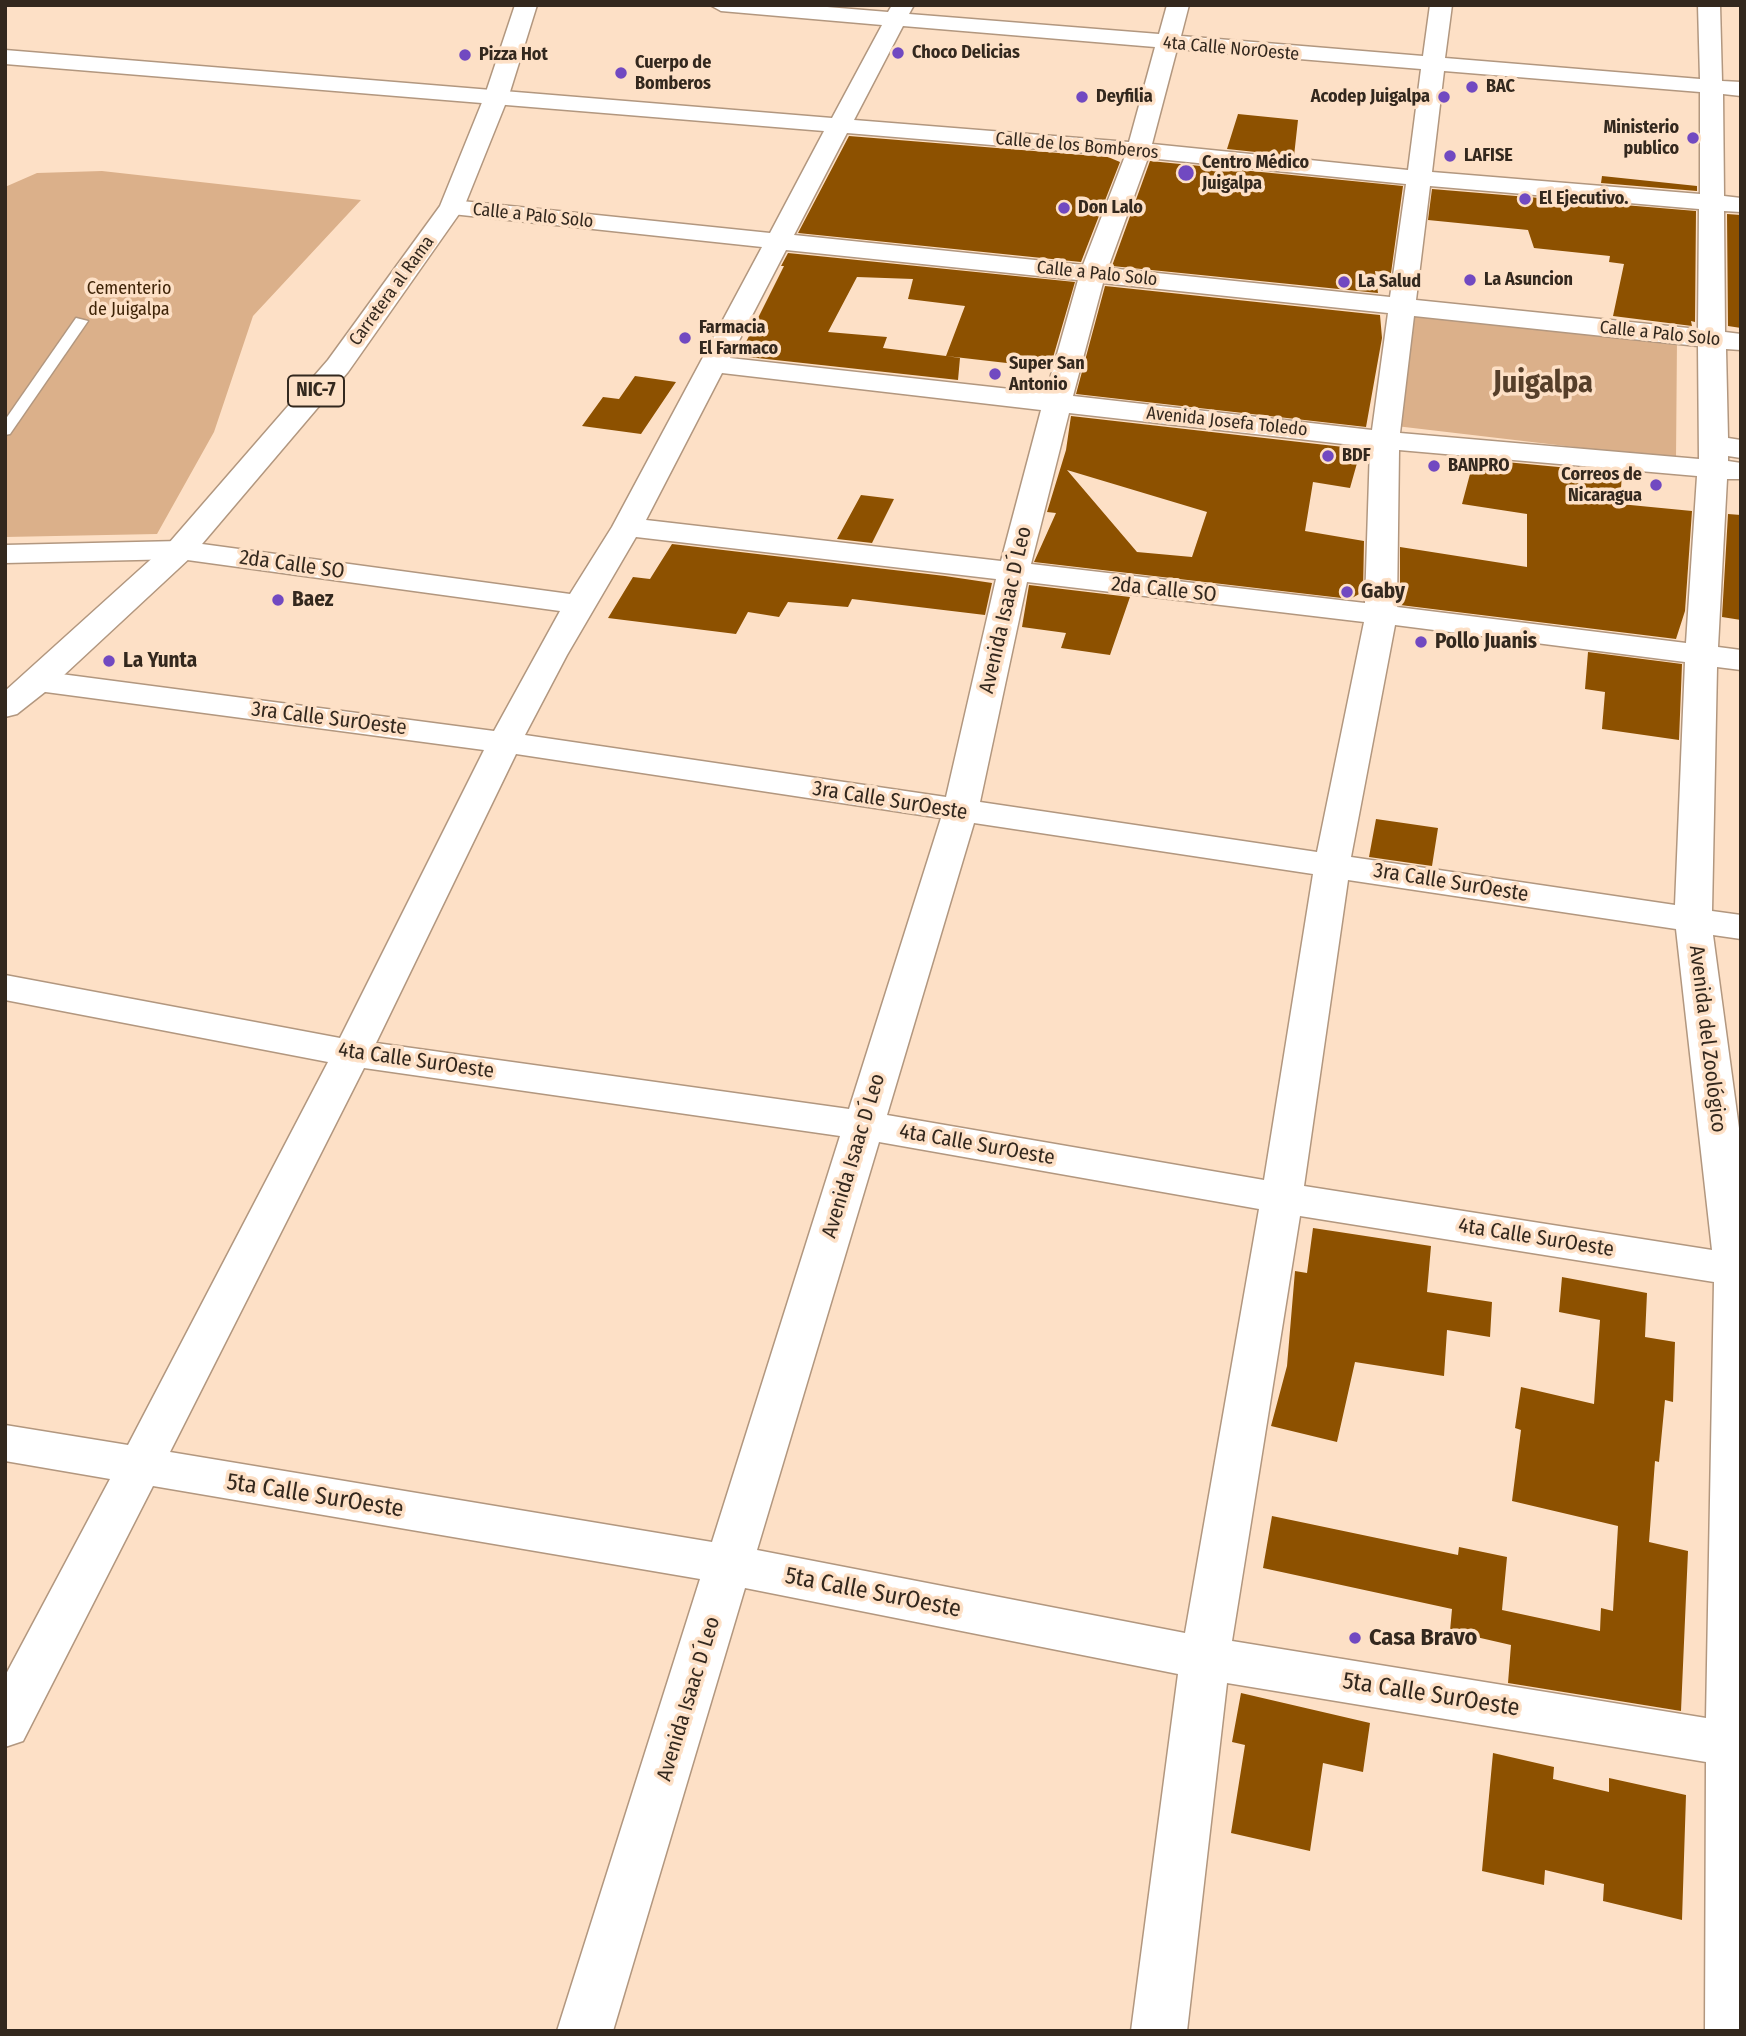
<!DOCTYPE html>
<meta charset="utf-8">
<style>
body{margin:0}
#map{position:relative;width:1746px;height:2036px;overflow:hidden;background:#fde0c6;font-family:"Fira Sans Condensed",sans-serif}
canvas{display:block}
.frame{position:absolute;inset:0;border:7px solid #33281e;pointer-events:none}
</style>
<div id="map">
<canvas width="1746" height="2036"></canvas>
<div class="frame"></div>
</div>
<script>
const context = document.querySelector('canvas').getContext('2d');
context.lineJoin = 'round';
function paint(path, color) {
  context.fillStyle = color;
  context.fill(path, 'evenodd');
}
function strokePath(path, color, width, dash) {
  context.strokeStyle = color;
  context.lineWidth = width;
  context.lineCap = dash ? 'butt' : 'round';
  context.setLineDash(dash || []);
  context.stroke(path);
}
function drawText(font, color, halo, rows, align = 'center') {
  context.font = font + ' "Fira Sans Condensed",sans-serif';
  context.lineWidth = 7;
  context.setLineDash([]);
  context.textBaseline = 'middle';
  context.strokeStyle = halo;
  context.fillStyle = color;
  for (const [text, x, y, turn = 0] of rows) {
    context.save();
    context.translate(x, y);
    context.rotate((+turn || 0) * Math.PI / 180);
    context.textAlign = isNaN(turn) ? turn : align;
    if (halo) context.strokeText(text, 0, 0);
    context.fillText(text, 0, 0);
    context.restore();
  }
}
paint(new Path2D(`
 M 102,171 L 361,200 L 253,316 L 214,432 L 157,534 L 5,537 L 5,187 L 37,173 Z
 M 1416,310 L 1677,339 L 1676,459 L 1396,426 Z`), '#dbb08a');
paint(new Path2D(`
 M 1238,114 L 1298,120 L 1294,156 L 1227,149 Z
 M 849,136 L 1108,157 L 1120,162 L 1081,262 L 798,233 Z
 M 1150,161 L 1403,186 L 1391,273 L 1375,271 L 1378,293 L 1112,266 Z
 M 1602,176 L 1697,186 L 1697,191 L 1601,183 Z
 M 1432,189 L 1696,211 L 1695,322 L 1691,321 L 1692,326 L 1613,316 L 1624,264 L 1609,262 L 1610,256 L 1534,248 L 1528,230 L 1428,220 Z
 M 1727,214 L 1741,215 L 1741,328 L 1728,326 Z
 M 788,253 L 1075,282 L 1050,368 L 946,356 L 960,358 L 958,380 L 739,356 L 784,266 L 781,266 ZM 857,277 L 913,279 L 908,299 L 965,306 L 946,356 L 883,348 L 887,337 L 828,332 Z
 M 1105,286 L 1380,315 L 1382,338 L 1366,427 L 1076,394 Z
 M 635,376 L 676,382 L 641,434 L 582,426 L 603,397 L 619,399 Z
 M 1071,416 L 1361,449 L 1350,488 L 1313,482 L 1305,531 L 1364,541 L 1363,592 L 1350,599 L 1034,562 L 1056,513 L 1047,512 L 1066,450 ZM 1067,470 L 1207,512 L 1192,557 L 1137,552 Z
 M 1474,459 L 1622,473 L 1620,504 L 1692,511 L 1685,611 L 1676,639 L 1400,605 L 1400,547 L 1527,567 L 1527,514 L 1462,504 Z
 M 861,495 L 894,499 L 872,543 L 837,539 Z
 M 1728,514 L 1741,515 L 1741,620 L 1722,617 Z
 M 672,544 L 945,576 L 992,583 L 985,615 L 852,599 L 848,607 L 788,602 L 779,617 L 748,612 L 736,634 L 608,618 L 633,577 L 650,579 Z
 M 1029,585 L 1130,597 L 1110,655 L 1061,648 L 1066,633 L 1022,627 Z
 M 1588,652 L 1682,664 L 1679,740 L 1602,729 L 1605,692 L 1585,689 Z
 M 1376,819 L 1438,828 L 1432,866 L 1369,857 Z
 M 1313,1228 L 1431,1246 L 1427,1292 L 1492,1302 L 1490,1337 L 1447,1330 L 1444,1376 L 1355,1362 L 1337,1442 L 1271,1426 L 1287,1366 L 1295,1271 L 1307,1273 Z
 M 1562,1277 L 1647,1293 L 1645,1337 L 1675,1342 L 1673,1402 L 1665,1400 L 1659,1462 L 1655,1461 L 1649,1542 L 1688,1551 L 1681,1711 L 1508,1683 L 1511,1645 L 1450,1631 L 1452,1609 L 1263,1568 L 1272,1516 L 1458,1555 L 1459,1547 L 1507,1557 L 1502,1610 L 1600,1631 L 1601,1608 L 1613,1611 L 1618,1526 L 1512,1501 L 1521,1430 L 1515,1428 L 1521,1387 L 1594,1404 L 1600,1320 L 1559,1312 Z
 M 1241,1693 L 1370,1723 L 1363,1772 L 1323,1763 L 1310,1851 L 1231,1833 L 1245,1745 L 1232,1742 Z
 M 1493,1753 L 1554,1767 L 1553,1779 L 1609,1792 L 1609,1778 L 1686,1795 L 1682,1920 L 1603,1901 L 1604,1884 L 1545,1870 L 1544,1885 L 1482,1871 Z`), '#8d5100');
const lane = new Path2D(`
 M 76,318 L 88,321 L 10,434 L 5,435 L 5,420 Z`);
const street = new Path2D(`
 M 710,5 L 803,5 L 888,12 L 892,5 L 914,5 L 909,14 L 1159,34 L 1167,5 L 1189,5 L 1181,36 L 1423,56 L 1430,5 L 1452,5 L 1445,58 L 1700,79 L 1698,5 L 1720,5 L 1722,81 L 1741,82 L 1741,96 L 1723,94 L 1724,196 L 1741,198 L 1741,212 L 1724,211 L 1725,332 L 1741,334 L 1741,350 L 1726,349 L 1728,438 L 1741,440 L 1741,458 L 1728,456 L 1728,461 L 1741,463 L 1741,479 L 1727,479 L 1718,647 L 1741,650 L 1741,670 L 1717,667 L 1712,911 L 1741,915 L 1741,939 L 1713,935 L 1741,1143 L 1741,2031 L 1705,2031 L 1706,1762 L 1227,1683 L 1187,2031 L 1131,2031 L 1178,1674 L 745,1588 L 613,2031 L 557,2031 L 700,1579 L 153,1486 L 23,1741 L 5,1747 L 5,1676 L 110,1479 L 5,1461 L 5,1425 L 128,1445 L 328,1062 L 5,1000 L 5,975 L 340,1038 L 484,750 L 38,691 L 26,688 L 22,681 L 26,674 L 38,671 L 494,731 L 560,611 L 180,559 L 5,563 L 5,545 L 180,541 L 570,594 L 612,527 L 762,247 L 452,214 L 443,212 L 440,207 L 443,202 L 452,200 L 770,233 L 824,131 L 5,64 L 5,50 L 832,118 L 882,25 L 721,11 ZM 903,26 L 1155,47 L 1129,142 L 854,120 ZM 1177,49 L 1421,69 L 1408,170 L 1152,144 ZM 1444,71 L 1700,92 L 1700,194 L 1432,172 ZM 847,133 L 1125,156 L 1083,265 L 794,235 ZM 1148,158 L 1406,184 L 1390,297 L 1108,268 ZM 1430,186 L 1699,209 L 1698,329 L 1416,300 ZM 786,250 L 1078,280 L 1046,393 L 730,358 ZM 1103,283 L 1388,313 L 1372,430 L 1073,396 ZM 1414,316 L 1698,346 L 1699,459 L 1400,433 ZM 722,373 L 1041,410 L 1001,561 L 646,520 ZM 1069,413 L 1370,447 L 1365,603 L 1031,564 ZM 1399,450 L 1697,476 L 1686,643 L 1397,607 ZM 636,537 L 996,579 L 946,797 L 525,735 L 567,655 ZM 1027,582 L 1364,622 L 1317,852 L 980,802 ZM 1395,625 L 1685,662 L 1675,905 L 1351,857 ZM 516,754 L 941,818 L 849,1109 L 376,1043 ZM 974,823 L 1313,874 L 1264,1180 L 887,1115 ZM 1348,880 L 1676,929 L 1712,1250 L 1304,1186 ZM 364,1068 L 840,1136 L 712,1542 L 170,1452 ZM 879,1142 L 1259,1209 L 1185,1633 L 757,1550 ZM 1300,1216 L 1714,1282 L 1706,1718 L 1232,1641 Z`);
const highway = new Path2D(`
 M 515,5 L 537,5 L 509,95 L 464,207 L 348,372 L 191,557 L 50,688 L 17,714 L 5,717 L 5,691 L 169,543 L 328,360 L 440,206 L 485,95 Z`);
strokePath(lane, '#b2977f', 3);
strokePath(street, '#b2977f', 3);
strokePath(highway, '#b2977f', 3);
paint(lane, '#fff');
paint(street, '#fff');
paint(highway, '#fff');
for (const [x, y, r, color] of [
 [898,53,7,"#7149c1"],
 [465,55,7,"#7149c1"],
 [621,73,7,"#7149c1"],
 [1472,87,7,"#7149c1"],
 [1082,97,7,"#7149c1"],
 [1444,97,7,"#7149c1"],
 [1693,138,7,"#7149c1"],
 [1450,156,7,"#7149c1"],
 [1186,173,9,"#7149c1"],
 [1525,199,7,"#7149c1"],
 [1064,208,7,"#7149c1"],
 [1470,280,7,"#7149c1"],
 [1344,282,7,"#7149c1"],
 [685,338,7,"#7149c1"],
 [995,374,7,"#7149c1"],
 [1328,456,7,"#7149c1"],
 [1434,466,7,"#7149c1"],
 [1656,485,7,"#7149c1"],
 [1347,592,7,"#7149c1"],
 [278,600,7,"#7149c1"],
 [1421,642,7,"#7149c1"],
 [109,661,7,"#7149c1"],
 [1355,1638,7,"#7149c1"]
]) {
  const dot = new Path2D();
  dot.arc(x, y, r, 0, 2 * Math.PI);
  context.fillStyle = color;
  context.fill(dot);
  strokePath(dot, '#fde0c6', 2.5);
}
drawText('18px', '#33281e', '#fde0c6', [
 ["4ta Calle NorOeste",1231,49,5],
 ["Calle de los Bomberos",1077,146,5],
 ["Calle a Palo Solo",533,216,6],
 ["Calle a Palo Solo",1097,274,6],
 ["Carretera al Rama",392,291,-54],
 ["Calle a Palo Solo",1660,334,6],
 ["Avenida Josefa Toledo",1227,422,6]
]);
drawText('bold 18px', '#33281e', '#fde0c6', [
 ["Choco Delicias",912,53],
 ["Pizza Hot",479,55],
 ["Cuerpo de",635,63],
 ["Bomberos",635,84],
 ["BAC",1486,87],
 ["Deyfilia",1096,97],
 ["Acodep Juigalpa",1430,97,"right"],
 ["Ministerio",1679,128,"right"],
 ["publico",1679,149,"right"],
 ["LAFISE",1464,156],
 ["Centro Médico",1202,163],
 ["Juigalpa",1202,184],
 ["El Ejecutivo.",1539,199],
 ["Don Lalo",1078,208],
 ["La Asuncion",1484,280],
 ["La Salud",1358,282],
 ["Farmacia",699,328],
 ["El Farmaco",699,349],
 ["Super San",1009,364],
 ["Antonio",1009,385],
 ["BDF",1342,456],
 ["BANPRO",1448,466],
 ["Correos de",1642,475,"right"],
 ["Nicaragua",1642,496,"right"]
], 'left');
drawText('18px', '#3f2408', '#fde0c6', [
 ["Cementerio",129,289],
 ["de Juigalpa",129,310]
]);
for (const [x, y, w] of [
 [316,391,56]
]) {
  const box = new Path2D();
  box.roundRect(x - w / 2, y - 15.5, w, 31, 5);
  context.fillStyle = '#fde0c6';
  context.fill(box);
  strokePath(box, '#33281e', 2);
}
drawText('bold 19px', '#33281e', null, [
 ["NIC-7",316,391]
]);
drawText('21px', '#33281e', '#fde0c6', [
 ["2da Calle SO",292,565,8],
 ["2da Calle SO",1164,590,6],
 ["Avenida Isaac D´Leo",1006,610,-77],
 ["3ra Calle SurOeste",329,719,7],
 ["3ra Calle SurOeste",890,801,9],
 ["3ra Calle SurOeste",1451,883,9],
 ["Avenida del Zoológico",1707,1039,83],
 ["4ta Calle SurOeste",416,1061,8],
 ["4ta Calle SurOeste",977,1145,10],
 ["Avenida Isaac D´Leo",854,1156,-73],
 ["4ta Calle SurOeste",1536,1238,9],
 ["Avenida Isaac D´Leo",689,1699,-73]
]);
drawText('bold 21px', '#33281e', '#fde0c6', [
 ["Gaby",1361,592],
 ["Baez",292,600],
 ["Pollo Juanis",1435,642],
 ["La Yunta",123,661]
], 'left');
drawText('24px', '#33281e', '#fde0c6', [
 ["5ta Calle SurOeste",315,1496,9],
 ["5ta Calle SurOeste",873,1593,11],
 ["5ta Calle SurOeste",1431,1695,9]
]);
drawText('bold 24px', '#33281e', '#fde0c6', [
 ["Casa Bravo",1369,1638]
], 'left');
drawText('bold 30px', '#563f2a', '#fde0c6', [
 ["Juigalpa",1543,384]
]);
</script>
